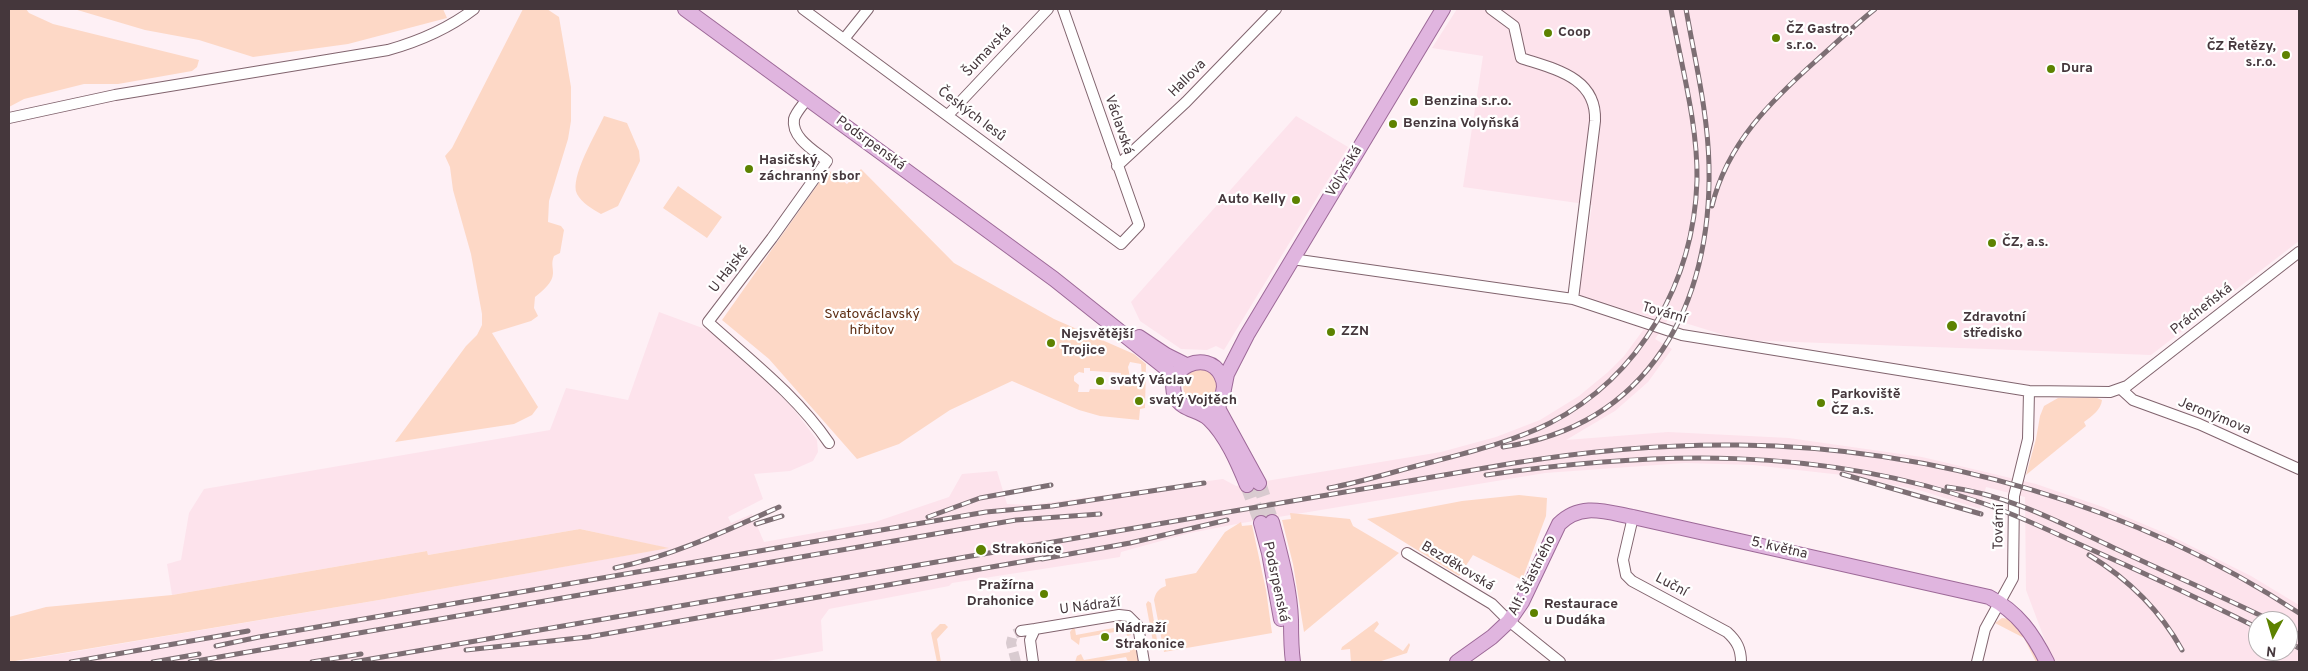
<!DOCTYPE html>
<meta charset="utf-8">
<style>
body{margin:0}
#map{position:relative;width:2308px;height:671px;overflow:hidden;background:#fef0f5;font-family:Overpass,sans-serif}
canvas{display:block}
.frame{position:absolute;inset:0;border:10px solid #45373c;pointer-events:none}
.north{position:absolute;left:2248px;top:611px;width:50px;height:50px;box-sizing:border-box;background:#fff;border:1px solid #b5afb1;border-radius:50%;rotate:186deg;font-size:14px;font-weight:700;line-height:20px;text-align:center;color:#45373c}
.north::after{content:'';display:block;margin:auto;width:18px;height:22px;background:#5d8200;clip-path:polygon(50% 0,100% 100%,50% 72%,0 100%)}
</style>
<div id="map">
<canvas width="2308" height="671"></canvas>
<div class="frame"></div>
<div class="north">N</div>
</div>
<script>
const context = document.querySelector('canvas').getContext('2d');
context.lineJoin = 'round';
function paint(path, color) {
  context.fillStyle = color;
  context.fill(path, 'evenodd');
}
function strokePath(path, color, width, dash) {
  context.strokeStyle = color;
  context.lineWidth = width;
  context.lineCap = dash ? 'butt' : 'round';
  context.setLineDash(dash || []);
  context.stroke(path);
}
function drawText(font, color, halo, rows, align = 'center') {
  context.font = font + ' Overpass,sans-serif';
  context.lineWidth = 4.5;
  context.setLineDash([]);
  context.textBaseline = 'middle';
  context.strokeStyle = halo;
  context.fillStyle = color;
  for (const [text, x, y, turn = 0] of rows) {
    context.save();
    context.translate(x, y);
    context.rotate((+turn || 0) * Math.PI / 180);
    context.textAlign = isNaN(turn) ? turn : align;
    if (halo) context.strokeText(text, 0, 0);
    context.fillText(text, 0, 0);
    context.restore();
  }
}
paint(new Path2D(`
 M 1457,9 L 2299,9 L 2299,241 L 2151,355 L 1740,340 L 1669,318 L 1655,339 L 1672,349 L 1648,382 L 1615,411 L 1566,440 L 1668,432 L 1789,438 L 1922,457 L 2036,484 L 2103,507 L 2167,534 L 2251,576 L 2299,605 L 2299,662 L 2053,662 L 2026,590 L 2025,497 L 1986,487 L 1980,509 L 1922,491 L 1851,476 L 1753,465 L 1685,463 L 1545,473 L 1242,523 L 1190,533 L 1121,552 L 1120,557 L 952,583 L 949,586 L 829,609 L 821,620 L 823,651 L 762,662 L 13,662 L 379,600 L 667,548 L 580,529 L 428,555 L 427,551 L 172,595 L 167,564 L 181,560 L 189,513 L 204,489 L 550,430 L 566,388 L 628,400 L 659,312 L 716,333 L 792,407 L 817,440 L 818,452 L 813,461 L 790,471 L 754,474 L 763,499 L 728,517 L 731,523 L 752,514 L 764,542 L 875,522 L 949,497 L 962,474 L 997,471 L 1007,504 L 1031,505 L 1223,479 L 1236,486 L 1441,452 L 1496,437 L 1540,420 L 1579,396 L 1608,372 L 1624,356 L 1652,318 L 1579,295 L 1592,205 L 1463,187 L 1483,56 L 1432,48 ZM 2258,621 L 2288,621 L 2288,651 L 2258,651 Z
 M 1296,116 L 1348,147 L 1224,350 L 1216,346 L 1207,350 L 1181,349 L 1140,321 L 1131,302 Z`), '#fde3ec');
paint(new Path2D(`
 M 9,9 L 26,9 L 29,13 L 53,24 L 199,60 L 197,67 L 192,71 L 118,84 L 84,84 L 24,99 L 9,107 Z
 M 74,9 L 443,9 L 447,18 L 348,44 L 253,57 L 199,40 L 145,30 Z
 M 523,9 L 547,9 L 559,17 L 571,87 L 571,121 L 568,139 L 549,201 L 548,222 L 561,226 L 564,230 L 560,253 L 554,256 C 551,263 553,266 553,273 C 553,283 542,291 535,297 L 534,308 L 538,316 L 531,321 L 492,333 L 538,407 L 532,415 L 514,424 L 395,442 L 466,346 L 477,335 L 482,325 L 482,314 L 471,254 L 453,190 L 450,167 L 445,156 L 452,148 Z
 M 604,116 L 627,123 L 639,151 L 640,161 L 618,206 L 601,214 C 592,209 582,203 577,194 C 569,178 597,132 604,116 Z
 M 861,169 L 954,263 L 1054,319 L 1134,354 L 1146,364 L 1145,408 L 1140,409 L 1139,420 L 1100,416 L 1079,410 L 1012,381 L 950,410 L 899,444 L 857,459 L 769,359 L 722,320 L 828,170 L 847,184 ZM 1130,362 L 1141,364 L 1142,379 L 1130,378 L 1128,367 ZM 1084,368 L 1090,368 L 1090,371 L 1093,371 L 1121,373 L 1121,378 L 1125,378 L 1125,384 L 1120,384 L 1120,390 L 1090,389 L 1089,392 L 1078,392 L 1079,385 L 1074,381 L 1074,376 L 1079,372 L 1084,373 Z
 M 678,186 L 722,217 L 707,238 L 663,208 Z
 M1183 386a17 17 0 1 1 34 0a17 17 0 1 1-34 0Z
 M 2058,398 L 2097,398 L 2102,400 C 2101,410 2092,416 2084,422 L 2086,426 L 2026,475 L 2036,439 L 2040,416 L 2044,406 Z
 M 1519,495 L 1547,498 L 1546,516 L 1522,580 L 1473,555 L 1459,576 L 1367,519 L 1462,501 Z
 M 1290,513 L 1350,519 L 1353,526 L 1399,553 L 1304,632 L 1293,564 L 1282,520 L 1291,519 Z
 M 1241,522 L 1242,526 L 1252,525 L 1266,590 L 1272,633 L 1164,652 L 1154,600 C 1155,593 1159,588 1166,586 L 1165,579 L 1196,573 L 1225,532 Z
 M 580,529 L 669,548 L 379,600 L 9,662 L 9,617 L 46,607 L 172,595 L 427,551 L 428,555 Z
 M 1148,601 L 1151,603 L 1157,640 L 1153,642 L 1146,604 Z
 M 2002,618 L 2011,619 L 2025,635 L 2040,662 L 2036,662 L 2024,638 L 1995,623 Z
 M 1120,620 L 1126,620 L 1133,627 L 1131,635 L 1127,636 L 1126,630 L 1080,638 L 1079,645 L 1071,639 L 1070,632 L 1073,628 L 1075,629 L 1076,635 L 1119,627 Z
 M 1377,621 L 1379,624 L 1374,631 L 1403,651 L 1409,643 L 1410,645 L 1407,653 L 1378,662 L 1351,662 L 1350,649 L 1341,650 L 1342,647 Z
 M 940,624 L 945,624 L 948,627 L 937,639 L 941,662 L 937,662 L 931,633 Z
 M 1131,645 L 1137,650 L 1139,662 L 1128,662 L 1126,657 L 1097,662 L 1075,662 L 1077,656 L 1081,654 L 1084,660 L 1130,652 L 1129,646 Z`), '#fdd8c6');
strokePath(new Path2D(`
 M 1016,662 L 1011,643 L 1013,635 L 1021,631`), '#d9cbd0', 10, [10, 5]);
strokePath(new Path2D(`
 M 1259,483 L 1272,522
 M 1247,485 L 1261,523`), '#d9cbd0', 14, [14, 7]);
const minor = new Path2D(`
 M 803,9 L 1121,244 L 1139,225 L 1063,9
 M 1491,9 L 1514,26 L 1521,58 C 1554,69 1597,77 1595,121 L 1573,299
 M 844,39 L 868,9
 M 807,99 C 803,105 796,112 794,119 C 791,138 815,151 827,161 L 772,238 L 708,322 C 750,360 797,396 829,443
 M 948,115 L 1048,9
 M 9,118 L 115,95 L 388,50 C 420,41 448,29 474,9
 M 1117,166 L 1186,102 L 1276,9
 M 1292,259 L 1573,299 L 1682,335 L 2029,391 L 2110,392 L 2127,386 L 2299,252
 M 2121,389 L 2133,400 L 2199,424 L 2299,469
 M 1633,517 L 1623,560 L 1626,575 L 1632,581 L 1727,632 C 1737,641 1741,649 1741,662
 M 1407,553 L 1492,604 L 1509,621 L 1560,662
 M 1035,629 L 1119,615 L 1128,616 L 1138,626 L 1144,662
 M 1021,631 L 1035,629 L 1030,640 L 1033,662
 M 1977,662 L 1985,629 L 2013,578 L 2014,496 L 2028,439 L 2029,391`);
const major = new Path2D(`
 M 685,9 L 1054,279 L 1167,369 L 1174,381
 M 1139,337 L 1166,355 L 1186,365
 M 1224,389 L 1227,374 L 1247,335 L 1443,9
 M 1218,402 L 1219,410 L 1259,483
 M 1196,411 C 1214,409 1231,395 1221,375 C 1207,348 1164,368 1175,396 C 1182,411 1198,409 1209,419 C 1226,435 1238,463 1247,485
 M 1272,522 C 1280,553 1290,588 1291,620 C 1291,634 1291,648 1293,662
 M 1261,523 L 1269,553 L 1281,619
 M 1457,662 L 1492,637 L 1509,621 L 1522,602 L 1559,524 C 1581,502 1606,512 1633,517 L 1989,597 C 2018,612 2033,634 2047,662`);
strokePath(minor, '#81646e', 12);
strokePath(major, '#9d6998', 16);
strokePath(minor, '#fff', 10);
strokePath(major, '#e0b5df', 14);
const rail = new Path2D(`
 M 1712,206 C 1727,143 1772,100 1818,59 C 1837,42 1855,25 1875,9
 M 1503,447 C 1650,425 1712,304 1709,166 C 1708,113 1695,61 1686,9
 M 1842,474 L 1981,514
 M 1486,475 C 1654,451 1819,446 1982,503 C 2018,515 2054,533 2090,549 C 2146,574 2202,600 2258,628
 M 1947,487 C 2006,494 2059,522 2112,547 C 2165,572 2219,595 2272,621
 M 1329,488 C 1363,482 1395,471 1428,463 C 1469,452 1512,442 1550,423 C 1641,376 1694,281 1697,180 C 1698,125 1681,64 1671,9
 M 928,517 L 980,498 L 1051,485
 M 756,524 L 782,516
 M 2089,555 C 2128,579 2160,610 2182,650
 M 1042,559 L 1130,543 L 1227,520
 M 615,568 C 672,556 726,531 779,507
 M 2288,629 L 2296,633
 M 2288,642 L 2299,648
 M 216,646 L 259,637 L 986,512 L 1052,506 L 1204,483
 M 466,650 L 588,637 L 1049,557
 M 71,662 L 248,631
 M 153,662 L 199,654
 M 190,662 L 1016,520 L 1100,514
 M 312,662 L 361,654
 M 353,662 L 1514,463 C 1588,451 1663,444 1739,445 C 1934,447 2136,506 2299,613`);
strokePath(rail, '#7d6f74', 5);
strokePath(rail, '#fff', 3, [9]);
for (const [x, y, r, color] of [
 [1548,33,5,"#5d8200"],
 [1776,38,5,"#5d8200"],
 [2286,55,5,"#5d8200"],
 [2051,69,5,"#5d8200"],
 [1414,102,5,"#5d8200"],
 [1393,124,5,"#5d8200"],
 [749,169,5,"#5d8200"],
 [1296,200,5,"#5d8200"],
 [1992,243,5,"#5d8200"],
 [1952,326,6,"#5d8200"],
 [1331,332,5,"#5d8200"],
 [1051,343,5,"#5d8200"],
 [1100,381,5,"#5d8200"],
 [1139,401,5,"#5d8200"],
 [1821,403,5,"#5d8200"],
 [981,550,6,"#5d8200"],
 [1044,594,5,"#5d8200"],
 [1534,613,5,"#5d8200"],
 [1105,637,5,"#5d8200"]
]) {
  const dot = new Path2D();
  dot.arc(x, y, r, 0, 2 * Math.PI);
  context.fillStyle = color;
  context.fill(dot);
  strokePath(dot, '#fff', 2);
}
drawText('bold 14px', '#45373c', '#fff', [
 ["ČZ Gastro,",1786,30],
 ["s.r.o.",1786,46],
 ["Coop",1558,33],
 ["ČZ Řetězy,",2276,47,"right"],
 ["s.r.o.",2276,63,"right"],
 ["Dura",2061,69],
 ["Benzina s.r.o.",1424,102],
 ["Benzina Volyňská",1403,124],
 ["Hasičský",759,161],
 ["záchranný sbor",759,177],
 ["Auto Kelly",1286,200,"right"],
 ["ČZ, a.s.",2002,243],
 ["Zdravotní",1963,318],
 ["středisko",1963,334],
 ["ZZN",1341,332],
 ["Nejsvětější",1061,335],
 ["Trojice",1061,351],
 ["svatý Václav",1110,381],
 ["Parkoviště",1831,395],
 ["ČZ a.s.",1831,411],
 ["svatý Vojtěch",1149,401],
 ["Strakonice",992,550],
 ["Pražírna",1034,586,"right"],
 ["Drahonice",1034,602,"right"],
 ["Restaurace",1544,605],
 ["u Dudáka",1544,621],
 ["Nádraží",1115,629],
 ["Strakonice",1115,645]
], 'left');
drawText('14px', '#45373c', '#fff', [
 ["Šumavská",988,52,-47],
 ["Hallova",1188,79,-45],
 ["Českých lesů",971,115,37],
 ["Václavská",1118,125,71],
 ["Podsrpenská",870,144,36],
 ["Volyňská",1345,172,-59],
 ["U Hajské",730,270,-52],
 ["Prácheňská",2202,310,-38],
 ["Tovární",1664,314,16],
 ["Jeronýmova",2214,417,22],
 ["Tovární",2000,527,-89],
 ["5. května",1779,549,13],
 ["Bezděkovská",1457,567,31],
 ["Alf. Šťastného",1533,576,-63],
 ["Podsrpenská",1275,582,78],
 ["Luční",1671,586,28],
 ["U Nádraží",1090,607,-7]
]);
drawText('14px', '#5e2e13', '#fff', [
 ["Svatováclavský",872,315],
 ["hřbitov",872,331]
]);
</script>
